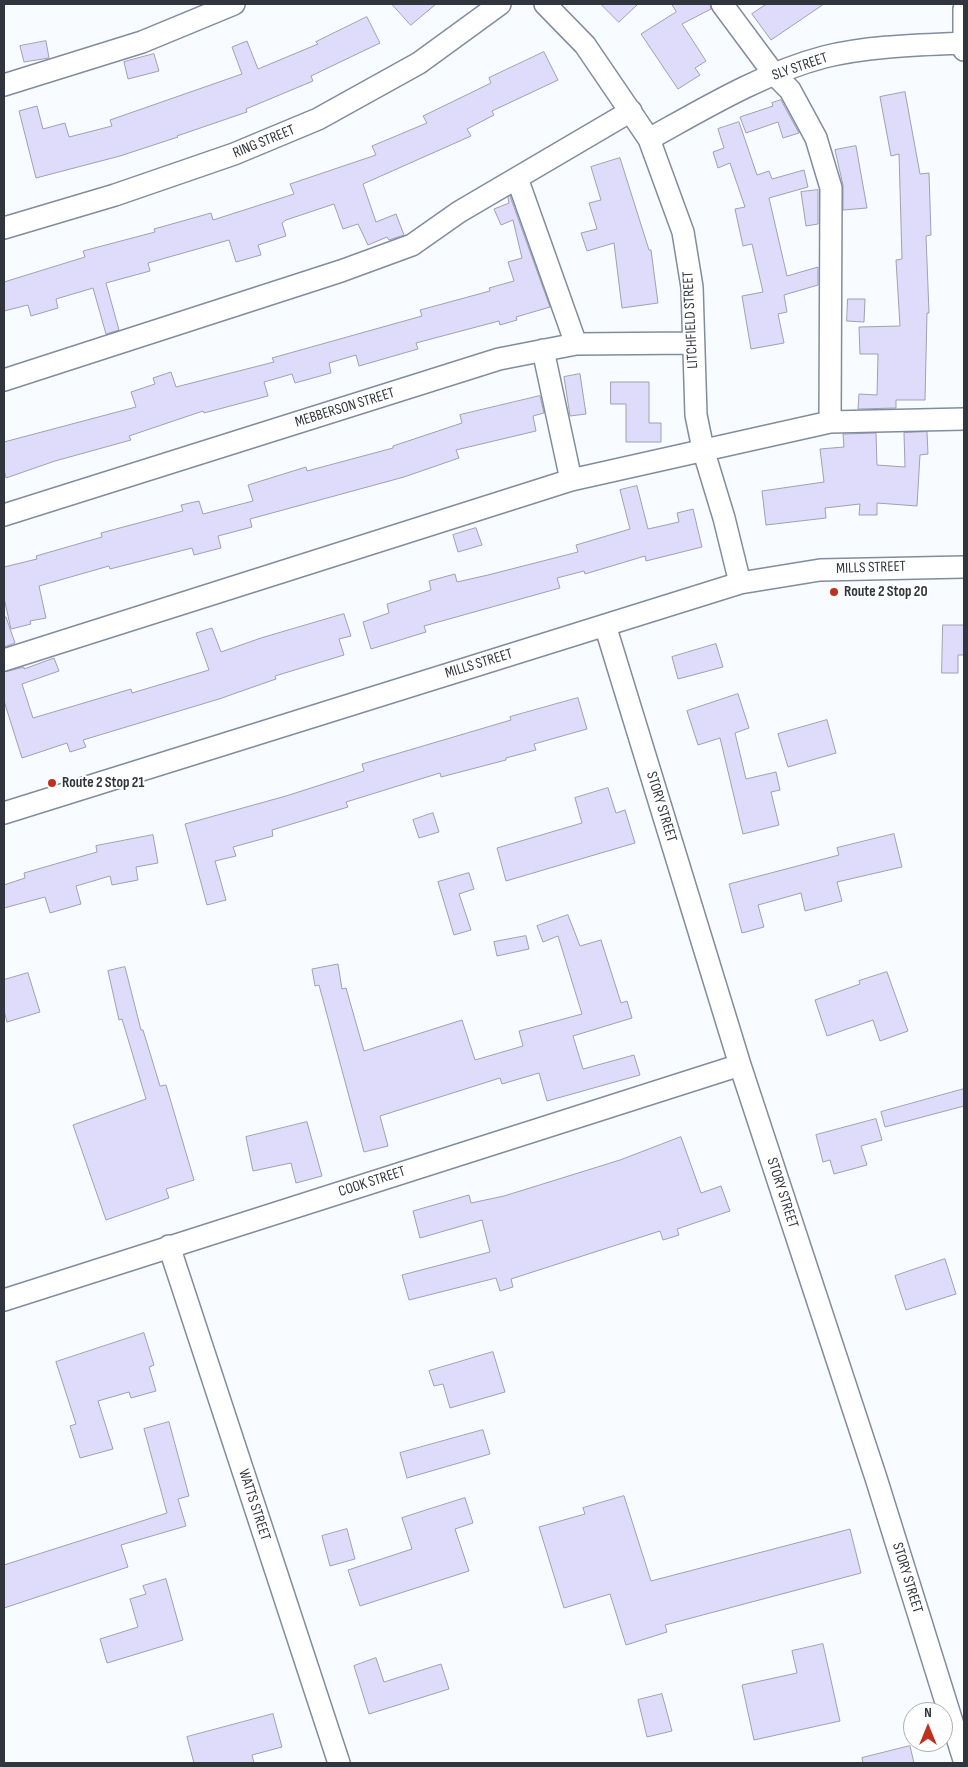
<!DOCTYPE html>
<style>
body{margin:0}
#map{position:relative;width:968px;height:1767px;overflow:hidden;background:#f8fbff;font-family:"Sofia Sans Condensed",sans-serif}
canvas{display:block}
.frame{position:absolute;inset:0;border:5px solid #31353d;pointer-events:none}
.north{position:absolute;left:903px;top:1702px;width:50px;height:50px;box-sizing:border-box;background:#fff;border:1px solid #adaeb1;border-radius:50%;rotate:0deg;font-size:14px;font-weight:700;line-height:20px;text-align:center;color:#31353d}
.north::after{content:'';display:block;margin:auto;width:18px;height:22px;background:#be311f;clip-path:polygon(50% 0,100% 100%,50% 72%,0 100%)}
</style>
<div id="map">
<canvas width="968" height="1767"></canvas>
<div class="frame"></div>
<div class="north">N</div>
</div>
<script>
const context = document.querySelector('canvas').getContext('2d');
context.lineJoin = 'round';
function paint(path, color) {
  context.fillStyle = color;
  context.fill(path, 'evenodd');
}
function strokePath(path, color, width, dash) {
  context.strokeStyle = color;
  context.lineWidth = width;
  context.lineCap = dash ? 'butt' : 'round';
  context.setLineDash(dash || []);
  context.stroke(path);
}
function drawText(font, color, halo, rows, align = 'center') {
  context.font = font + ' "Sofia Sans Condensed",sans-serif';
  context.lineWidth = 4;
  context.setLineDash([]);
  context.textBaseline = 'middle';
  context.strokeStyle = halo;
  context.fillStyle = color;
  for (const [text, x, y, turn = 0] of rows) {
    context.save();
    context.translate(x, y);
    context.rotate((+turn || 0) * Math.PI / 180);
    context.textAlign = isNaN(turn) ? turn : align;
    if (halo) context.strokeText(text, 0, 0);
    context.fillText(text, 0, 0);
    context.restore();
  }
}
const building = new Path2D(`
 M 392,4 L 436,4 L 411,25 Z
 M 601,4 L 638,4 L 619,22 Z
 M 672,4 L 710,4 L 711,9 L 682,24 L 706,61 L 695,68 L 700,75 L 678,89 L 641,34 L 676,12 Z
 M 767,4 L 824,4 L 771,40 L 752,14 Z
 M 367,17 L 380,43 L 311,76 L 313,81 L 246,109 L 247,112 L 177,136 L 178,137 L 120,156 L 36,178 L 19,111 L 37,106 L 43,129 L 65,123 L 69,137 L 112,126 L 110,120 L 242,74 L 232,47 L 247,41 L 258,69 L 318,44 L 316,42 Z
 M 46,41 L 49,58 L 24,62 L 20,46 Z
 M 544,52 L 558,80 L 492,111 L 494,115 L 467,129 L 471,136 L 363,184 L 376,222 L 396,214 L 404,235 L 389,240 L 387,237 L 368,245 L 358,224 L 343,229 L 334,204 L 286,220 L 282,223 L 286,236 L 258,245 L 261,255 L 236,262 L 229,240 L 148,263 L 150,271 L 106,283 L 119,330 L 106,334 L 93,288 L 56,299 L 58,308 L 31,316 L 28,305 L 4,311 L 4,282 L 85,257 L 83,251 L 155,232 L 154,229 L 211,213 L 213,220 L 294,194 L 290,184 L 376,155 L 372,146 L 427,123 L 423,116 L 491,83 L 489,78 Z
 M 154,54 L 159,71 L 128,79 L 124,62 Z
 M 905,92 L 920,174 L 929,173 L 931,235 L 926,236 L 929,313 L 927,313 L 925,400 L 896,400 L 896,408 L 858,409 L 859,394 L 877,395 L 878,354 L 860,354 L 859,327 L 900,326 L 896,260 L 902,259 L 899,154 L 891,156 L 880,97 Z
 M 781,100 L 799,133 L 783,138 L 778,122 L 746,133 L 740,117 L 773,106 L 772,103 Z
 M 739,122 L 757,175 L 769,171 L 772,179 L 804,170 L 808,187 L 769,198 L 787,276 L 818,267 L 818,285 L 784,295 L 787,312 L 778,314 L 784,343 L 751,349 L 742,296 L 763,292 L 752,244 L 743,246 L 735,209 L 745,207 L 730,163 L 718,168 L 713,152 L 724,148 L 718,129 Z
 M 856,146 L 867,208 L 843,210 L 843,185 L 835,150 Z
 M 620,158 L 649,250 L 651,250 L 658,303 L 622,308 L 614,243 L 587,251 L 581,233 L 597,229 L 589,203 L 601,200 L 591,167 Z
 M 818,190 L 818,224 L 806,226 L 801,192 Z
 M 510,196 L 550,307 L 516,317 L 517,320 L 500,325 L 499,321 L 416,343 L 418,349 L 359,366 L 356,355 L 329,363 L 331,373 L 295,383 L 292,374 L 264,382 L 268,396 L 204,413 L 203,411 L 129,436 L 131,440 L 55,461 L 6,478 L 4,470 L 4,442 L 136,407 L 131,392 L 155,384 L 153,378 L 171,372 L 176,387 L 274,362 L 272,358 L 422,316 L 420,310 L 490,291 L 489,288 L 514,281 L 508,262 L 522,258 L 513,220 L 501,225 L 494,209 L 509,203 L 508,198 Z
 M 848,299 L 865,299 L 864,322 L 847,321 Z
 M 580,374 L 586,414 L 570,416 L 564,377 Z
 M 611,382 L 649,382 L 649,423 L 661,423 L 661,442 L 626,442 L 626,404 L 611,404 Z
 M 540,396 L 544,413 L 533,416 L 536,431 L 456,450 L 459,458 L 404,477 L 250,519 L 252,527 L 218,536 L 221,548 L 194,555 L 192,548 L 110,569 L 109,566 L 39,586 L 46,618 L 30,621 L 31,624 L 11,629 L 4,598 L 4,567 L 37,559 L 36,556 L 102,537 L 101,533 L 183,511 L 181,505 L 199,501 L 203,514 L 253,501 L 248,485 L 306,467 L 307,471 L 393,448 L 393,446 L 462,423 L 460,415 Z
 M 927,432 L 928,454 L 920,455 L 917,506 L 877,503 L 877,515 L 859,515 L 860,504 L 825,508 L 826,518 L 766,525 L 762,491 L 824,482 L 820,449 L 844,447 L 843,434 L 876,433 L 877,465 L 905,467 L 904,433 Z
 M 637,486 L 648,529 L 679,522 L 677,513 L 693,509 L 702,547 L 646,561 L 645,556 L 585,574 L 584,571 L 557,578 L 560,588 L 424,626 L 426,632 L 371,649 L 363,622 L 389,613 L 387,604 L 431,590 L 429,581 L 455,574 L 457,582 L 488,575 L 578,552 L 576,545 L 630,529 L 620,490 Z
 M 476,528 L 482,545 L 458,552 L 453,535 Z
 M 344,614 L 351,636 L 339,639 L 344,655 L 275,676 L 276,679 L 219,699 L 83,740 L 86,747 L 70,752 L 67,743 L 22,758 L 4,701 L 4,672 L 24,667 L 24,669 L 54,658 L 59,671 L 22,684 L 33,718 L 131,689 L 132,693 L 209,670 L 196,633 L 212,628 L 221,652 L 261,638 Z
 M 4,617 L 6,617 L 15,643 L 4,647 Z
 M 943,625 L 964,625 L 964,655 L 958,655 L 958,673 L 942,673 Z
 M 716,644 L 723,667 L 678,679 L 672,657 Z
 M 738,694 L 749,728 L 735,733 L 746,779 L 776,772 L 780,790 L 771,792 L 779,825 L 743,834 L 720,738 L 698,745 L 687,711 Z
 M 578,698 L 587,729 L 534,744 L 536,750 L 506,758 L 506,760 L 441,777 L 440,773 L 346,802 L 348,807 L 272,830 L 273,836 L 233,847 L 236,856 L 215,861 L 226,900 L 207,905 L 185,824 L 286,796 L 364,771 L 362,764 L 511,720 L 510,717 Z
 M 827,720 L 836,753 L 788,767 L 778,734 Z
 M 608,788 L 616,813 L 625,810 L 635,843 L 506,881 L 497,848 L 582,823 L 575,798 Z
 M 433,813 L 439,832 L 419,838 L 413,820 Z
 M 894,834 L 902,867 L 837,882 L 842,901 L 805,911 L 801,893 L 758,905 L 764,927 L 742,933 L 729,884 L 839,855 L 837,848 Z
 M 153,835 L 158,863 L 136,867 L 138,880 L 112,885 L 110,876 L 76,886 L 81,904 L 50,913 L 45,897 L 4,908 L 4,885 L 25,878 L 24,873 L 97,852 L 96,846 Z
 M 469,873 L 474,889 L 459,894 L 471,930 L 454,935 L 438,882 Z
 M 568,915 L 580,946 L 601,940 L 621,1003 L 627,1001 L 632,1018 L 573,1036 L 583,1069 L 634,1055 L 640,1075 L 547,1101 L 539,1073 L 502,1084 L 500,1078 L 380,1116 L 388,1146 L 364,1152 L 319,985 L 315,986 L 312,969 L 338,964 L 342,989 L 346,988 L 364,1051 L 462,1020 L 475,1060 L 523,1046 L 519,1031 L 582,1014 L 558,936 L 543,942 L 537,926 Z
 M 526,936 L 529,949 L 497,956 L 494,942 Z
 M 125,967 L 141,1030 L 143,1030 L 160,1086 L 166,1085 L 194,1180 L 166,1189 L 169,1198 L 106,1220 L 73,1125 L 146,1099 L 122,1019 L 119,1020 L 108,971 Z
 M 887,972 L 908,1031 L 880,1041 L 873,1020 L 827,1036 L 815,1000 L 860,984 L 859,981 Z
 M 28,973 L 40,1012 L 7,1022 L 4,1011 L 4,980 Z
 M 964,1089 L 964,1106 L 885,1127 L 881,1112 Z
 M 876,1119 L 882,1140 L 861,1146 L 867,1165 L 834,1174 L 830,1160 L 823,1162 L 816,1135 Z
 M 307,1122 L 322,1176 L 296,1183 L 291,1163 L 253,1171 L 246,1137 Z
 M 681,1137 L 701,1193 L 721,1186 L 730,1211 L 677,1229 L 679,1235 L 663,1240 L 660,1231 L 511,1279 L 513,1287 L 500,1291 L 496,1278 L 409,1300 L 402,1275 L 490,1252 L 482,1220 L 420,1238 L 413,1211 L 469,1195 L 471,1203 L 504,1196 L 620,1160 Z
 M 945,1259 L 956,1294 L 906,1310 L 895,1276 Z
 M 144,1333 L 154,1365 L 149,1367 L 156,1391 L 131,1398 L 129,1392 L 98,1401 L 113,1449 L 80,1458 L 70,1426 L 76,1424 L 56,1362 Z
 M 493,1352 L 505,1392 L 450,1408 L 443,1384 L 434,1386 L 429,1371 Z
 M 169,1422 L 189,1496 L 178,1499 L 186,1526 L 121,1545 L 128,1567 L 4,1608 L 4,1565 L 167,1513 L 144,1429 Z
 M 483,1430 L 490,1454 L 407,1478 L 400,1453 Z
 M 624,1496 L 651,1581 L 850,1529 L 861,1573 L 665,1625 L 667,1632 L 626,1645 L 610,1594 L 564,1608 L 539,1527 L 585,1514 L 583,1508 Z
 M 465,1498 L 473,1523 L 455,1529 L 469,1571 L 360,1606 L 348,1570 L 412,1549 L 402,1518 Z
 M 347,1529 L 355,1559 L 330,1566 L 322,1536 Z
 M 166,1579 L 183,1640 L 107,1663 L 100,1639 L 138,1627 L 130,1599 L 146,1594 L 143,1586 Z
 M 823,1644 L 840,1721 L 754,1740 L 742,1685 L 797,1673 L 792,1651 Z
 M 376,1658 L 384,1682 L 441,1664 L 449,1689 L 369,1714 L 354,1666 Z
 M 662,1694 L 672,1731 L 647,1737 L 638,1700 Z
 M 273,1714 L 282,1747 L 252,1755 L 254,1763 L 194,1763 L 187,1737 Z
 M 910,1746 L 914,1763 L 863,1763 L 862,1758 Z`);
paint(building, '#dfdbfa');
strokePath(building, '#a19fb4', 1);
const minor = new Path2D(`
 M 545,4 L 585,45 L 649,139 L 683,232 L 692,287 L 696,415 L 703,449 L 724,518 L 740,583
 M 722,4 L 774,74 L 790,90 L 816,138 L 831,188 L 830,422
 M 964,9 L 964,50
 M 4,85 L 142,42 L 234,4
 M 649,139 C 705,108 763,73 824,57 C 868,46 919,45 964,43
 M 517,178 L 576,344
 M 4,228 L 115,195 L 234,154 L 318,119 L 419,63 L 500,4
 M 543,350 L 571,480
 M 4,380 L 341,271 L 412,245 L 459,212 L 631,111
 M 4,515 L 499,359 L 576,344 L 693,343
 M 605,625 L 740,1065 L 876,1478 L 964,1760
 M 4,660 L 571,480 L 830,422 L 964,419
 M 4,813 L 740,583 L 820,570 L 964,567
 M 169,1246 L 339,1763
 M 4,1300 L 740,1065`);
strokePath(minor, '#828c9f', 24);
strokePath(minor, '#fff', 21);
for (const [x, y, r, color] of [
 [834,592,5,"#be311f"],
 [52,783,5,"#be311f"]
]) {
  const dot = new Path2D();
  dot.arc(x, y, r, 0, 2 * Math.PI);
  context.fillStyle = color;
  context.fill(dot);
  strokePath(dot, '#fff', 2);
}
drawText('15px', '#31353d', '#fff', [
 ["SLY STREET",800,67,-19],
 ["RING STREET",264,142,-22],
 ["LITCHFIELD STREET",691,320,-93],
 ["MEBBERSON STREET",345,408,-17],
 ["MILLS STREET",871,568,-2],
 ["MILLS STREET",479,664,-17],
 ["STORY STREET",661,807,73],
 ["COOK STREET",372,1182,-18],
 ["STORY STREET",782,1193,72],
 ["WATTS STREET",254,1505,72],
 ["STORY STREET",907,1578,73]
]);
drawText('bold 15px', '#31353d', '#fff', [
 ["Route 2 Stop 20",844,592],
 ["Route 2 Stop 21",62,783]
], 'left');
</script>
